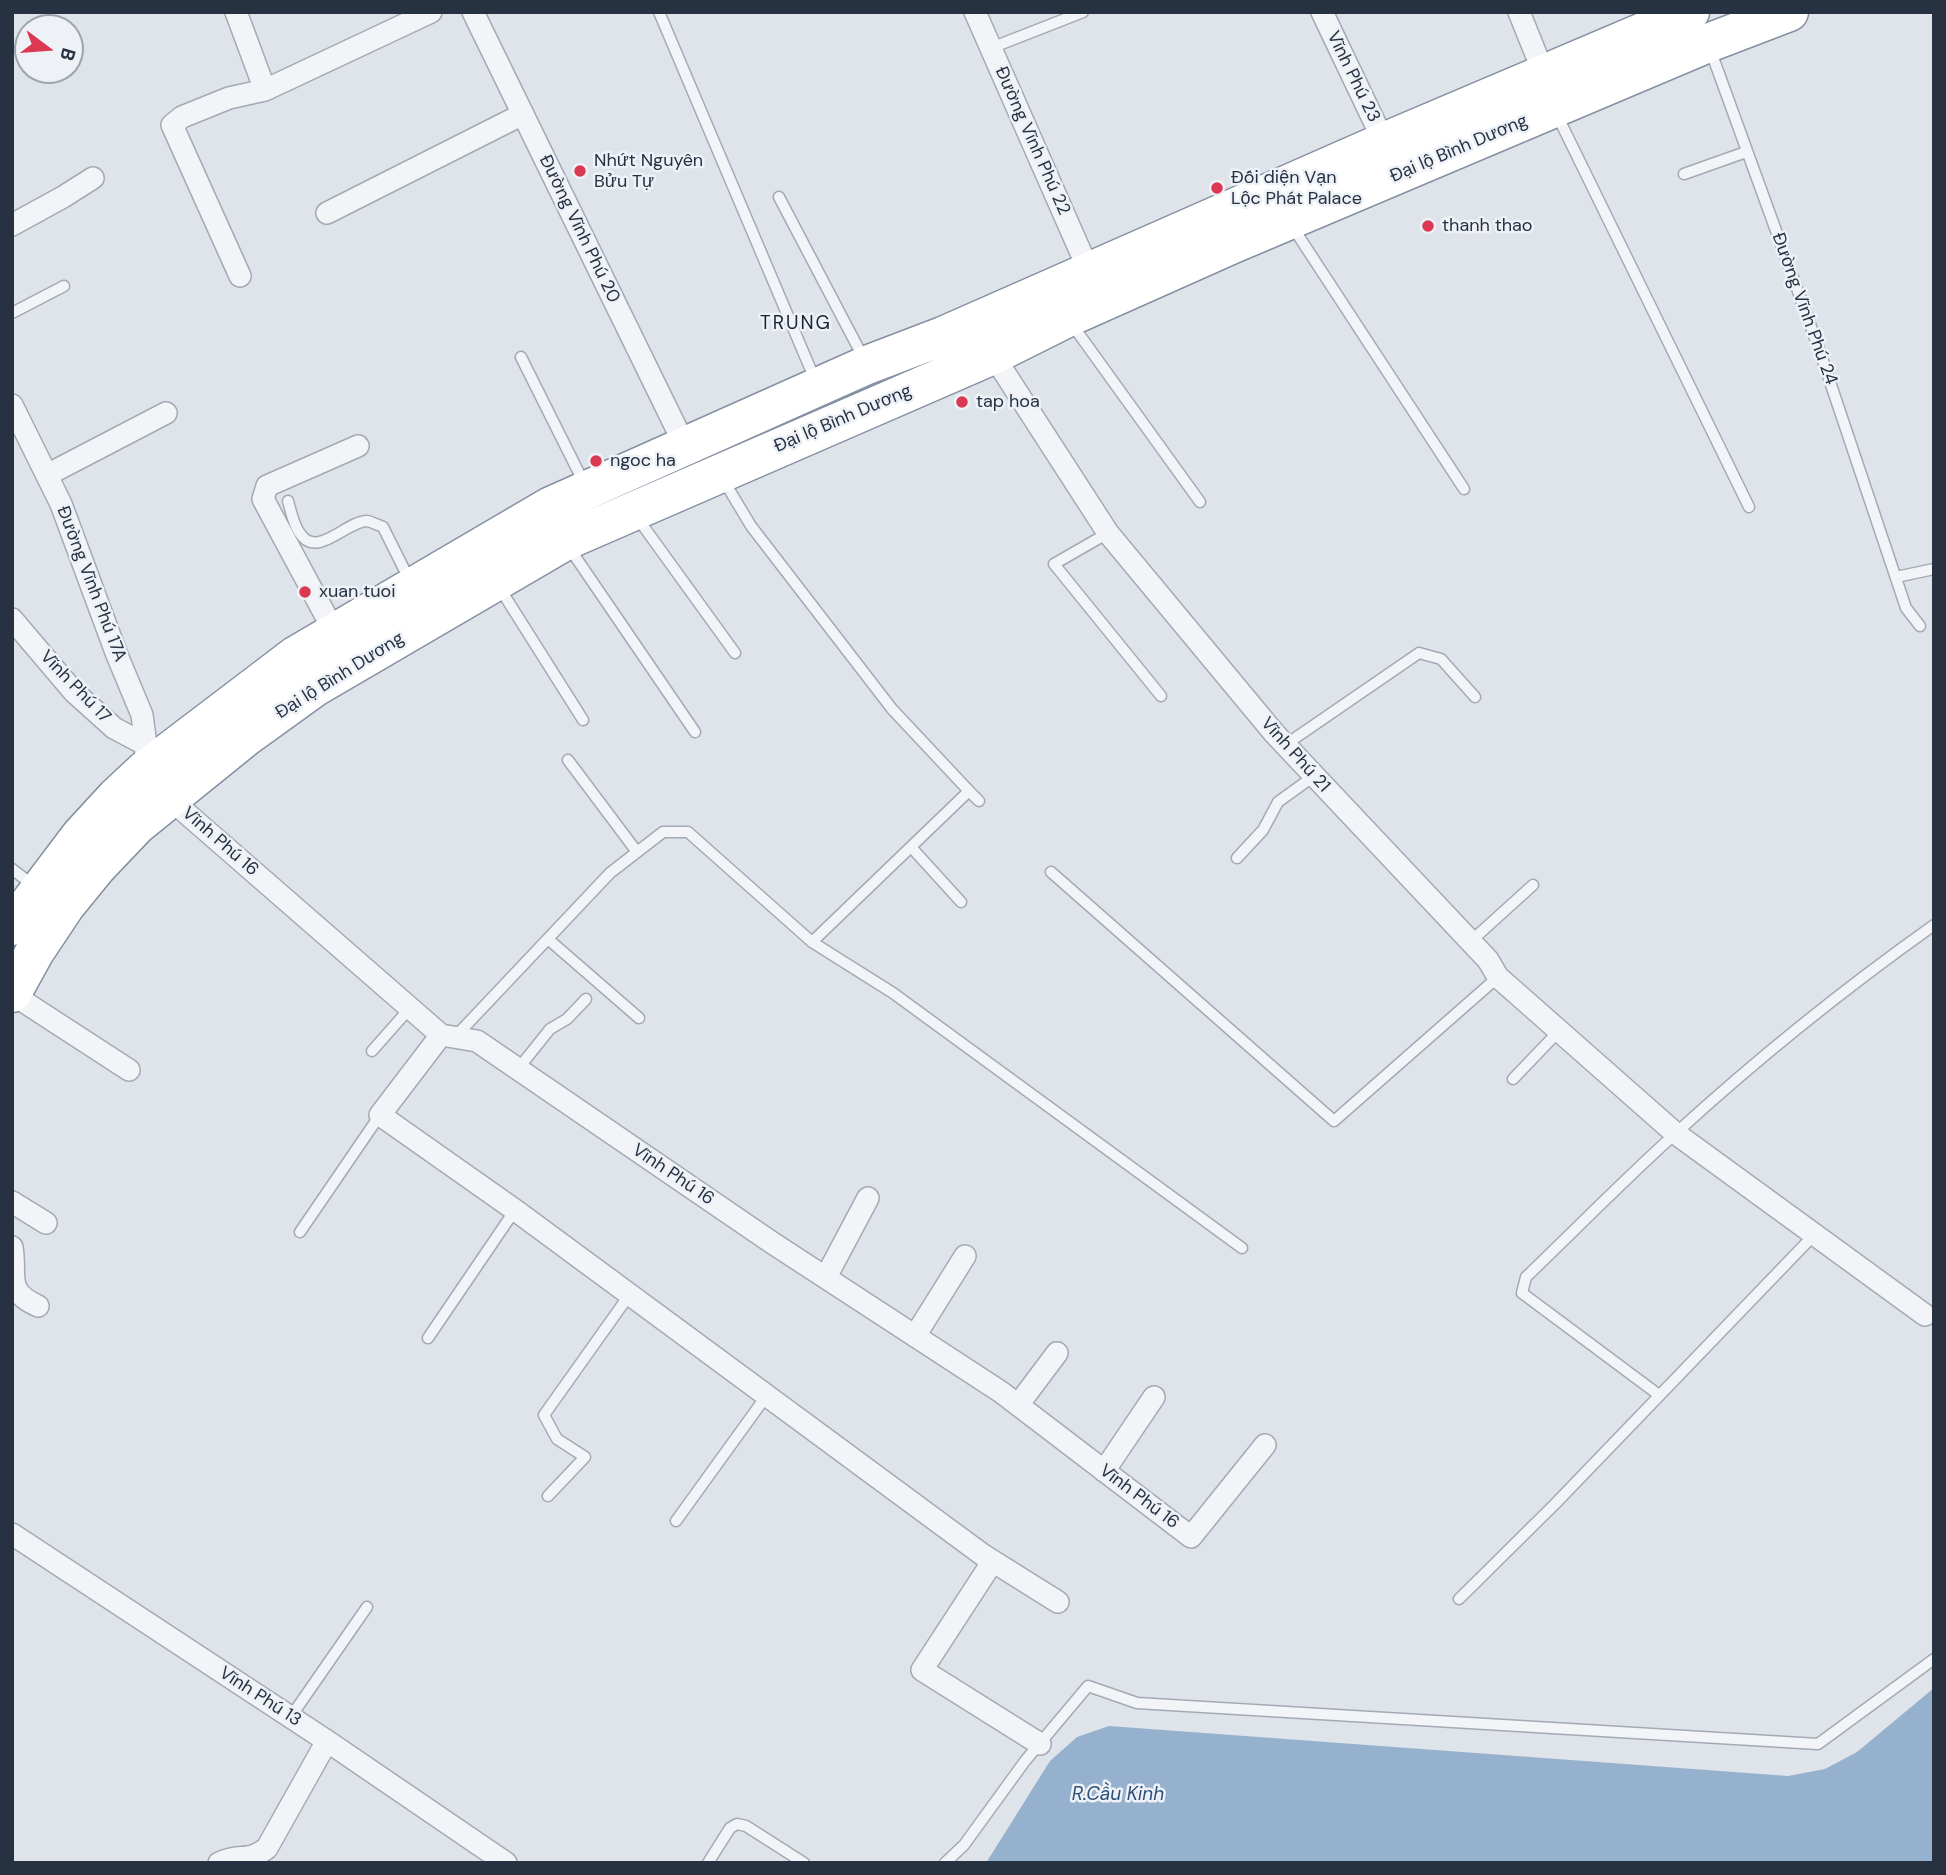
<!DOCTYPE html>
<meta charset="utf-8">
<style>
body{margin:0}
#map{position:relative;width:1946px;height:1875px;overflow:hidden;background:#dfe3ea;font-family:"DM Sans",sans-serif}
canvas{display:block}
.frame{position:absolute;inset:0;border:14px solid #263142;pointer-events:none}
.north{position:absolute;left:14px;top:14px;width:70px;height:70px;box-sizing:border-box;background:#eef2f7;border:2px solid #9ea5af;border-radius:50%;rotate:106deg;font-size:19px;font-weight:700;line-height:28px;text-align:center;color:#263142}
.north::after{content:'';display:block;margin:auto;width:24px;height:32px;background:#db3852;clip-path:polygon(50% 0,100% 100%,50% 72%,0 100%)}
</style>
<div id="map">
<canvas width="1946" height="1875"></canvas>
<div class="frame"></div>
<div class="north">B</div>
</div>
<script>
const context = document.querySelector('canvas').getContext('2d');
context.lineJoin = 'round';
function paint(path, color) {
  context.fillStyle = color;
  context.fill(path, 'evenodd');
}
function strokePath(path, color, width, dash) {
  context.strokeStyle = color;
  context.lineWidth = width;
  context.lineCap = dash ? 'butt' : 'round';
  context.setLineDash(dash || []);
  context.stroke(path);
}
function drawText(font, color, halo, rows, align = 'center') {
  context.font = font + ' "DM Sans",sans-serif';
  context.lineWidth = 5;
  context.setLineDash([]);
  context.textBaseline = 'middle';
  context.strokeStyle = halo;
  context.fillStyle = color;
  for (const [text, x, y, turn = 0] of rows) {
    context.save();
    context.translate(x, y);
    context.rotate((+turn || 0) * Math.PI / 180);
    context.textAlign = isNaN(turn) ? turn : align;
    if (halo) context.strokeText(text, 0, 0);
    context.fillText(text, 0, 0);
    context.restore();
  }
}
paint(new Path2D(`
 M 1934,1688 L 1934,1863 L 986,1863 L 1050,1761 L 1077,1737 L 1109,1726 L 1788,1776 L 1825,1769 L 1857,1752 Z`), '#96b1cd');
const lane = new Path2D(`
 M 659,12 L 816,382
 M 991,48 L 1083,12
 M 1710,49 L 1819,349 L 1906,608 L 1920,626
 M 1557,115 L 1749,507
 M 1684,174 L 1746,152
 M 779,197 L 864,359
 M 1292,226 L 1464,489
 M 12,313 L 64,286
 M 1071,323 L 1200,502
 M 521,357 L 584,483
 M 724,481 L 751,526 L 892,709 L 969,791 L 812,942 L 893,993 L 1242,1248
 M 288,501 C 291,511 293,523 299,532 C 316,561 346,521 367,521 C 372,522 378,525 383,527 L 410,581
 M 636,516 L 735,653
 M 1108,533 L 1054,564 L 1161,696
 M 568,546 L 695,732
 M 1896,577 L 1934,569
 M 499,587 L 583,720
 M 1285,745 L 1419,653 L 1441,659 L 1475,697
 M 568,760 L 637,852
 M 969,791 L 979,801
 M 911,847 L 961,902
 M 1237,858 L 1263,830 L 1278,802 L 1314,776
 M 12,869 L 34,886
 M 1051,872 L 1334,1121 L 1498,977
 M 548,939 L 639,1018
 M 1470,942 L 1533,885
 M 455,1037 L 610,873 L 663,832 L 688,832 L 812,942
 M 372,1051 L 410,1008
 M 518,1069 L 550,1029 L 567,1019 L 586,999
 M 1513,1079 L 1559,1031
 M 300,1232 L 380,1115
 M 428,1338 L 515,1210
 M 1659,1395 L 1522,1293 L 1526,1277 C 1576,1229 1625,1179 1676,1133 C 1758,1058 1844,989 1934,925
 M 548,1496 L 585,1457 L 557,1439 L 544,1415 L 630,1294
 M 676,1521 L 767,1395
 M 1459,1599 L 1555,1504 L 1813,1236
 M 290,1718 L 367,1607
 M 708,1863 L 730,1828 L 737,1824 L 746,1826 L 804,1863
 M 945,1863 L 964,1845 L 1025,1761 L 1088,1686 L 1137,1703 L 1818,1744 L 1934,1659`);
const street = new Path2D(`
 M 236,12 L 265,90
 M 473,12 L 685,446
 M 975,12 L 1089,271
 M 1322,12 L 1384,142
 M 1519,12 L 1544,74
 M 327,213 L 523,114
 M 12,225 L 63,197 L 93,178
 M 240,276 L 172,125 L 182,117 L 229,98 L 265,90 L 431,12
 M 993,355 L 1108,533 L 1274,733 L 1488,960 L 1498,977 L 1675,1133 L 1925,1315
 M 12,405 L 61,504 L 117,655 L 142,715 L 146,745 L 145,770
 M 47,475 L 166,413
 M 12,619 L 74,692 L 114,728 L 146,745
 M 335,633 L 263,499 L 267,486 L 358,446
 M 170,799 L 441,1035 L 477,1041 L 771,1242 L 1001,1392 L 1191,1537 L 1265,1445
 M 12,994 L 129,1070
 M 441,1035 L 380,1115 L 515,1210 L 983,1555 L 1058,1602
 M 12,1202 L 46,1223
 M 12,1247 C 17,1276 4,1291 38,1306
 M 826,1277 L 868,1198
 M 915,1336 L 965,1256
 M 1018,1405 L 1057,1353
 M 1104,1471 L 1154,1397
 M 12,1534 L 327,1741 L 506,1863
 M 993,1561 L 922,1670 L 1040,1744
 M 219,1863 C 240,1853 248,1863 267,1848 L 327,1741`);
const highway = new Path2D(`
 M 12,926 L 81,835 L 116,797 L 145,770 L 295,656 L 551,506 L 867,365 L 943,336 L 1384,142 L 1690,12
 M 12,993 L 34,953 L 66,905 L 97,867 L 137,825 L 247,736 L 315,687 L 565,541 L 993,355 L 1067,318 L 1233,244 L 1708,43 L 1789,12`);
strokePath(lane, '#a4aab4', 13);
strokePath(street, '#a4aab4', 24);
strokePath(highway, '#8590a2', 41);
strokePath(lane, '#f2f4f7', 10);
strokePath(street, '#f2f4f7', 21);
strokePath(highway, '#fff', 38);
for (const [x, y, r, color] of [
 [580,171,7,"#db3852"],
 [1217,188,7,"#db3852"],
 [1428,226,7,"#db3852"],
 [962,402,7,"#db3852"],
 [596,461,7,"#db3852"],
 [305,592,7,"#db3852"]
]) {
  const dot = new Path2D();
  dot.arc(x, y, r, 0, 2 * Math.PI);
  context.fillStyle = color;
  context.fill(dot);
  strokePath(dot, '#eef2f7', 2.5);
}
drawText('18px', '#263142', '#eef2f7', [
 ["Vĩnh Phú 23",1353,77,64],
 ["Đường Vĩnh Phú 22",1032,141,66],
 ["Đại lộ Bình Dương",1459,149,-23],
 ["Đường Vĩnh Phú 20",579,229,64],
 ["Đường Vĩnh Phú 24",1804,309,70],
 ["Đại lộ Bình Dương",843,419,-23],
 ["Đường Vĩnh Phú 17A",91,584,69],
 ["Đại lộ Bình Dương",340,676,-32],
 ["Vĩnh Phú 17",75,687,46],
 ["Vĩnh Phú 21",1295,755,48],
 ["Vĩnh Phú 16",220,842,41],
 ["Vĩnh Phú 16",673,1175,34],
 ["Vĩnh Phú 16",1139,1497,37],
 ["Vĩnh Phú 13",260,1697,33]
]);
drawText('18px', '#263142', '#eef2f7', [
 ["Nhứt Nguyên",594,161],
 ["Bửu Tự",594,182],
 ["Đối diện Vạn",1231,178],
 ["Lộc Phát Palace",1231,199],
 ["thanh thao",1442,226],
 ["tap hoa",976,402],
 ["ngoc ha",610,461],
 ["xuan tuoi",319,592]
], 'left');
context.letterSpacing = '2px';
drawText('19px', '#182233', '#eef2f7', [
 ["TRUNG",796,324]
]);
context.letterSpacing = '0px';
drawText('italic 19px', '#2c507a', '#eef2f7', [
 ["R.Cầu Kinh",1118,1795]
]);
</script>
